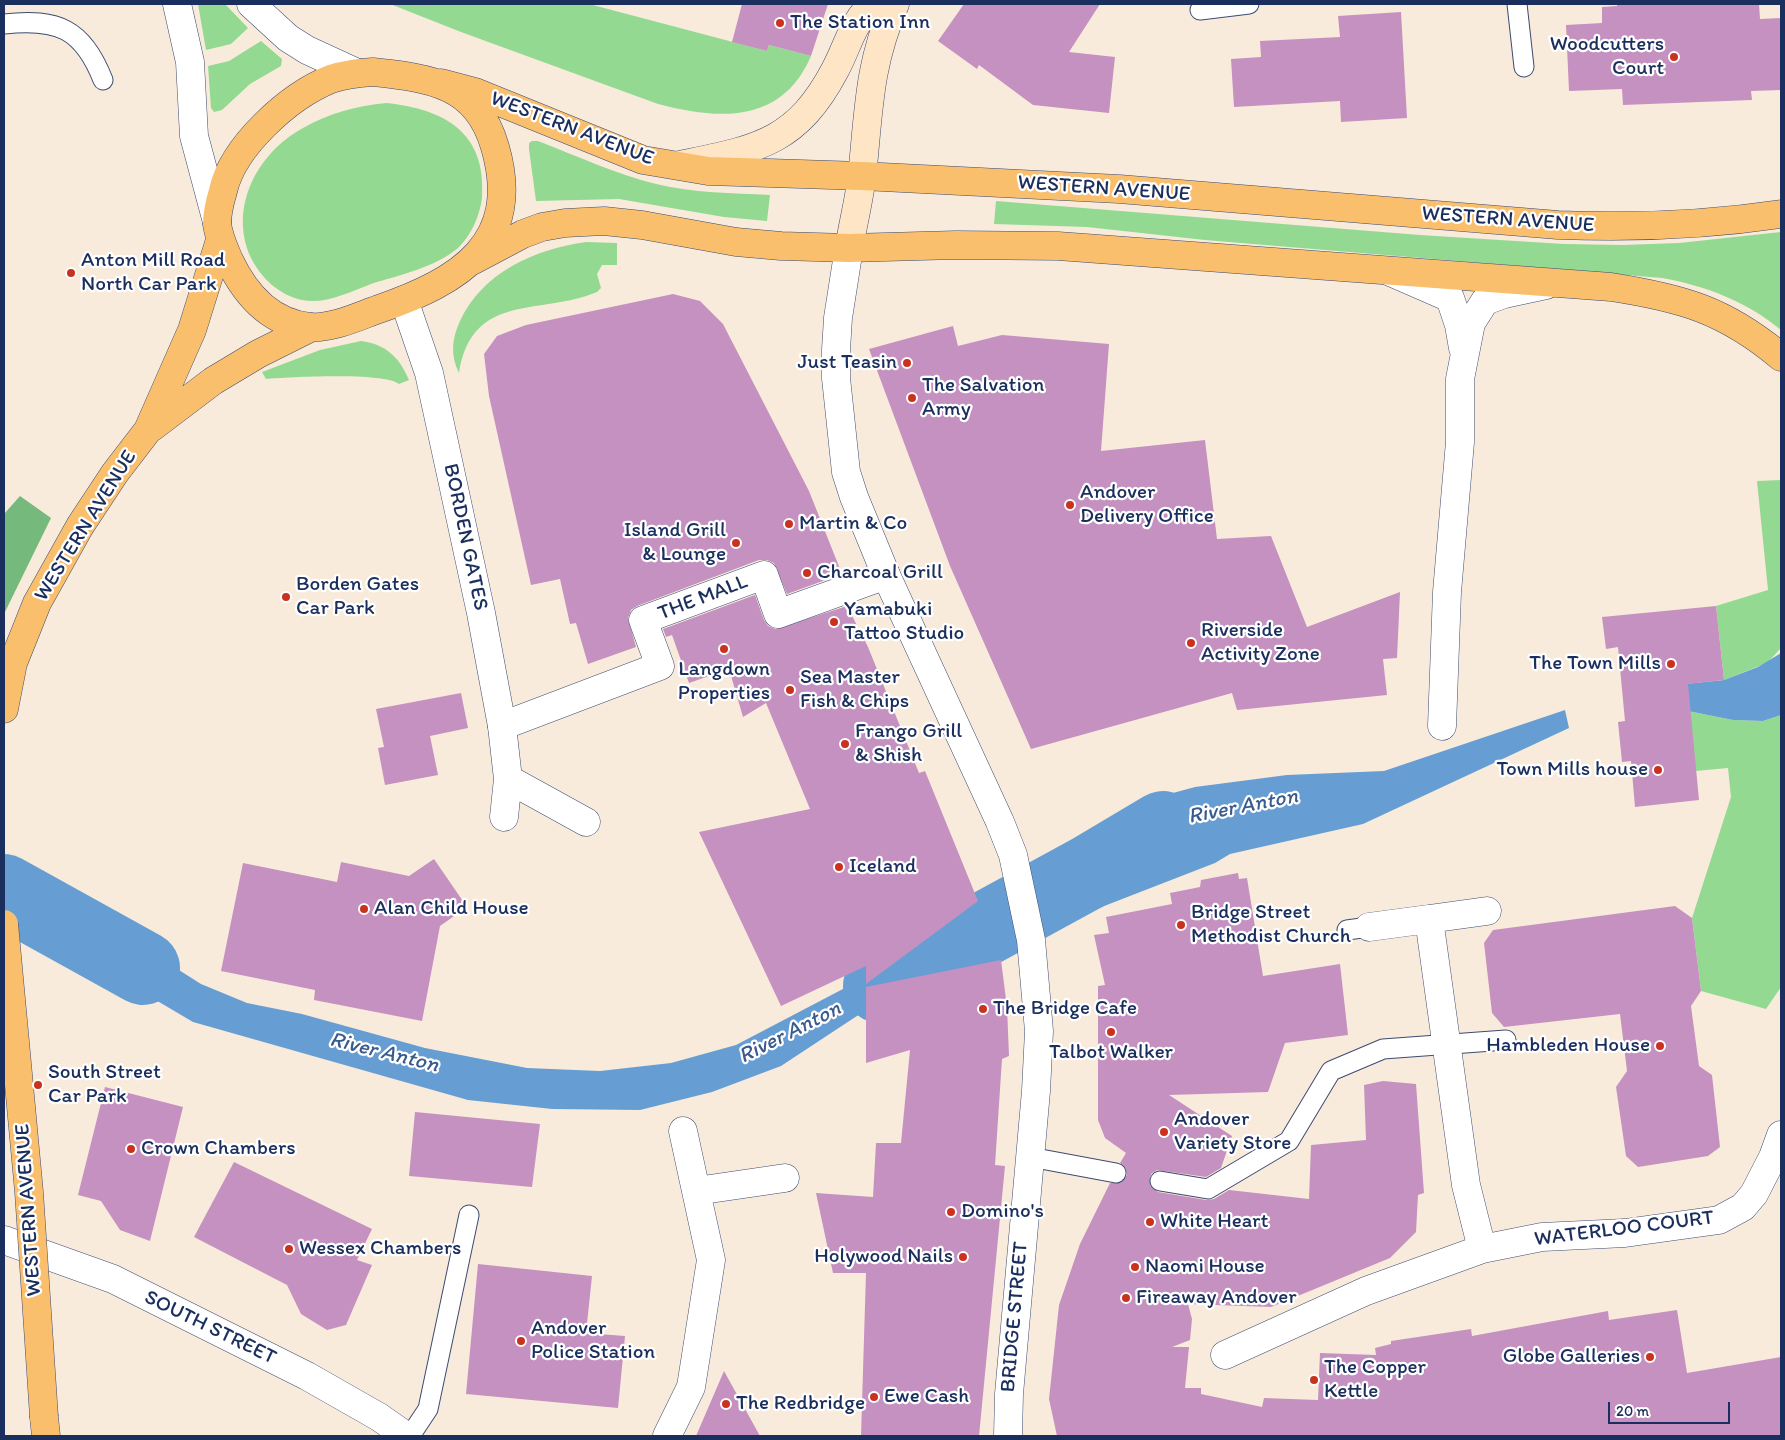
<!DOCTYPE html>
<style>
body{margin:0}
#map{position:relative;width:1785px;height:1440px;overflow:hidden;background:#f9ebdb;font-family:Itim,sans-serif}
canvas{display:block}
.frame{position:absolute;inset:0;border:5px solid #1b2f5e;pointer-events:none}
.scale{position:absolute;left:1608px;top:1402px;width:122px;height:22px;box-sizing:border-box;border:2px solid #1b2f5e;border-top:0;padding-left:6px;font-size:15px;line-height:18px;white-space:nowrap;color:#1b2f5e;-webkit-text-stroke:4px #fff;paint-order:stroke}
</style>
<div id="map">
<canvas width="1785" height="1440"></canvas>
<div class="frame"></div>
<div class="scale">20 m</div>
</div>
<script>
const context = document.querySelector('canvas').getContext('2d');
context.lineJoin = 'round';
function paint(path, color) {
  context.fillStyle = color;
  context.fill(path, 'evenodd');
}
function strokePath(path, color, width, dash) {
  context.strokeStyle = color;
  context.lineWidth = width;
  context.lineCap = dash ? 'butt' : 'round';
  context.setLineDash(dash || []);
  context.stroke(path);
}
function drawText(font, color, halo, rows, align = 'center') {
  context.font = font + ' Itim,sans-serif';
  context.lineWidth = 4.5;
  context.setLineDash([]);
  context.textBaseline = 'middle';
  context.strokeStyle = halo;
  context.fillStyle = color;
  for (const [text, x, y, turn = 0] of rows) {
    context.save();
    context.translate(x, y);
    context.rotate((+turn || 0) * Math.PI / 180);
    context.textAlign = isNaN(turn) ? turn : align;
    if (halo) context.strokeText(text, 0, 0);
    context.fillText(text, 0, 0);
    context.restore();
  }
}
paint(new Path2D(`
 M 198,4 L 225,4 L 248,28 L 231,44 L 206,50 Z
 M 390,4 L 589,4 L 767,51 L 769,45 L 811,56 C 782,124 719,120 658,104 L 461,32 Z
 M 261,41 L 282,59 L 281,66 L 250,84 L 222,110 L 214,112 L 211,108 L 208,66 L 229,61 Z
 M 386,103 C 444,109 487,132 482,198 C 480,215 471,236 458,248 C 434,268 399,275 371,284 C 350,292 324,305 302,300 C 279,295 261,278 251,258 C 228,208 257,153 303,128 C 329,113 357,106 386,103 Z
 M 532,141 L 538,141 C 577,156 616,174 656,184 C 694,193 732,193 770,195 L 767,221 L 724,217 L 619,199 L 536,201 L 529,149 L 529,143 Z
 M 996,201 L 1420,235 L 1564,244 L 1623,245 L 1679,243 L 1781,232 L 1781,330 C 1746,301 1706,286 1662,278 L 1205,240 L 1087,227 L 994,224 Z
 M 586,242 L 617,243 L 617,265 L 602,265 L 597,274 L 601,288 L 597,292 C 541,316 472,291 459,373 C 450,355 452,338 460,321 C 483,272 535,249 586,242 Z
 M 361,341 C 386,344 400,358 409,380 L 399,384 C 385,372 288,377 266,379 L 262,372 L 320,350 Z
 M 1781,480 L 1781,648 L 1767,663 L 1724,680 L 1716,606 L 1768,590 L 1757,481 Z
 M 1688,711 L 1733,720 L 1763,721 L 1781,715 L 1781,987 L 1766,1009 L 1701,991 L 1692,918 L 1731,797 L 1728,768 L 1685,772 Z`), '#93d992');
paint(new Path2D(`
 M 20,496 L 51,518 L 4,614 L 4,514 Z`), '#76b97c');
paint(new Path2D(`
 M 1781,653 L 1781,715 L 1763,721 L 1733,720 L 1688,711 L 1665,686 L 1724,680 L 1758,667 Z
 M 1565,710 L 1569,728 L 1363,824 L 1230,854 L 1215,863 L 1081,915 L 1075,871 L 1136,803 L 1195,787 L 1287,775 L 1384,771 Z
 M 52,899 L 171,965 L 201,984 L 247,1003 L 302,1014 L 425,1048 L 527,1068 L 600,1071 L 671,1063 L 736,1045 L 967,924 L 977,965 L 866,1010 L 781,1066 L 712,1092 L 640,1110 L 552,1109 L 468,1100 L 193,1022 L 54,940 Z`), '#669ed4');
strokePath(new Path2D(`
 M 4,891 L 143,968
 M 880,986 L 1089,872 L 1163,828`), '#669ed4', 74);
paint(new Path2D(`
 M 742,4 L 828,4 L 811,56 L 769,45 L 767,51 L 732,42 Z
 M 964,4 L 1100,4 L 1069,52 L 1115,57 L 1109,113 L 1033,105 L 979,65 L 977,69 L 938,41 Z
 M 1617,4 L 1759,4 L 1760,19 L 1781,18 L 1781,90 L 1751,91 L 1752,100 L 1623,105 L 1622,89 L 1569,91 L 1566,25 L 1602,23 L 1602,7 L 1617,6 Z
 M 1401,12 L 1407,118 L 1341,122 L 1340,101 L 1234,107 L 1231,59 L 1261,57 L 1260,41 L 1340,37 L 1338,16 Z
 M 673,294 L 700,301 L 723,324 L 809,491 L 842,574 L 787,594 L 774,563 L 767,560 L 759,560 L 637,606 L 631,610 L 628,618 L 636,647 L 588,664 L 576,623 L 570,624 L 560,579 L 531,585 L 489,396 L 484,354 L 497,336 L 526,325 Z
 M 953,326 L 958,346 L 1002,335 L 1109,344 L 1101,451 L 1205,440 L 1217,539 L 1271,536 L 1307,627 L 1400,592 L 1397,658 L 1383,659 L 1387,695 L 1237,710 L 1232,693 L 1031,749 L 950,566 L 869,349 Z
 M 755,595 L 764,620 L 768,626 L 776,629 L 847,606 L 868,647 L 919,773 L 925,771 L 978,901 L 866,984 L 866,966 L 781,1006 L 699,832 L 810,809 L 766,703 L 743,717 L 729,669 L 689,683 L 672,635 L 666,637 L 663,629 Z
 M 1716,606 L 1724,680 L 1688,684 L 1699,800 L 1635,807 L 1631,761 L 1622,762 L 1618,722 L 1625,721 L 1618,647 L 1606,649 L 1602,617 Z
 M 461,693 L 468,728 L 430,736 L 438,775 L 385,785 L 378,748 L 384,747 L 376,709 Z
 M 434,859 L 467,907 L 440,926 L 422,1021 L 314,1000 L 315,990 L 221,971 L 243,863 L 337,882 L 341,862 L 409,876 Z
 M 1238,873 L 1239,879 L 1247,878 L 1263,976 L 1340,964 L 1348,1035 L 1285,1043 L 1268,1092 L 1169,1095 L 1232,1136 L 1221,1168 L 1206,1177 L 1157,1170 L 1151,1174 L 1150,1185 L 1158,1192 L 1206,1200 L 1214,1199 L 1229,1190 L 1309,1199 L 1311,1145 L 1366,1140 L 1364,1085 L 1383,1081 L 1416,1084 L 1424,1193 L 1418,1195 L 1416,1232 L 1390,1258 L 1271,1307 L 1188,1304 L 1192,1319 L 1190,1340 L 1172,1347 L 1189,1347 L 1185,1388 L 1201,1388 L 1201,1394 L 1262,1407 L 1264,1398 L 1318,1400 L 1320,1353 L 1376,1355 L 1375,1348 L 1391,1344 L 1391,1341 L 1471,1329 L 1472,1336 L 1608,1311 L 1609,1320 L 1677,1310 L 1687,1373 L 1781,1357 L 1781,1436 L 1057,1436 L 1049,1399 L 1059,1305 L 1080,1244 L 1110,1183 L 1120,1183 L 1127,1175 L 1126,1169 L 1120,1163 L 1126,1153 L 1105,1138 L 1098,1120 L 1098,986 L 1105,985 L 1094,935 L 1109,933 L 1106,917 L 1172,904 L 1170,893 L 1200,887 L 1201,880 Z
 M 1675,906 L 1692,918 L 1701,991 L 1691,1006 L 1699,1066 L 1712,1075 L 1720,1147 L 1708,1156 L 1638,1167 L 1626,1156 L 1616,1087 L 1627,1071 L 1620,1014 L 1504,1027 L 1492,1013 L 1484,943 L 1493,930 Z
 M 1001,960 L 1007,1007 L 1009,1056 L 1002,1059 L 995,1165 L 1005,1166 L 979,1436 L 861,1436 L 866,1273 L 833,1273 L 816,1193 L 873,1197 L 876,1143 L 901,1143 L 910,1050 L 866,1063 L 866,987 Z
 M 105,1087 L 183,1107 L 150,1241 L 120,1230 L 101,1201 L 78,1195 Z
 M 415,1112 L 540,1124 L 532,1187 L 409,1176 Z
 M 234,1162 L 372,1229 L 357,1260 L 372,1265 L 346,1325 L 327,1330 L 301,1314 L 287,1285 L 194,1237 Z
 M 478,1264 L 592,1276 L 586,1333 L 625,1336 L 618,1408 L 466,1394 Z
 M 724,1371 L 760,1436 L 696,1436 Z`), '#c591c0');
const service = new Path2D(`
 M 1517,4 L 1524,67
 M 1200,10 L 1249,4
 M 4,24 C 58,18 83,29 103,80
 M 1347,930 L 1369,927
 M 1030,1157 L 1116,1173
 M 1160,1181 L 1208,1189 L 1289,1141 L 1331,1071 L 1383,1049 L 1506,1040
 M 410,1436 L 428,1409 L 469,1215`);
const pedestrian = new Path2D(`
 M 502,726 L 660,666 L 643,620 L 764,575 L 778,614 L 886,575`);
const minor = new Path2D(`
 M 177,4 L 190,62 L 194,136 L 217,222
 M 251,4 L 288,38 L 307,50 L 357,73
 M 849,248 L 838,318 L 836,350 L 836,378 L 846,472 L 854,497 L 886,575 L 1000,822 L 1013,855 L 1031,940 L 1039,1031 L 1036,1091 L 1009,1394 L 1008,1436
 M 1388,271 L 1450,298 L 1459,325 L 1463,348
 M 404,300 L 429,373 L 481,613 L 502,726 L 508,779 L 504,817
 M 1442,726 L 1447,592 L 1460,442 L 1460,379 L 1471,323 L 1485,301 L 1504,294 L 1546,285
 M 508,779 L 586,822
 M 1429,919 L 1487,911
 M 1369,927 L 1429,919 L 1466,1185 L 1482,1249
 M 696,1191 L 785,1178
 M 1225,1355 L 1366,1291 L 1482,1249 L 1542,1237 L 1625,1233 L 1719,1220 L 1743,1207 L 1754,1194 L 1773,1157 L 1781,1135
 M 667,1436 L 691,1387 L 711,1260 L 683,1131`);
const tertiary = new Path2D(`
 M 4,1240 L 113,1279 L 307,1376 L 379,1417 L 406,1436`);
const secondary = new Path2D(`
 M 680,165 C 756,149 796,144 835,70 C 849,44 850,27 872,4
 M 849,248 C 853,224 859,200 862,176 C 869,111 868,66 895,4`);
const primary = new Path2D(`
 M 373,72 C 431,78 477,84 495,147 C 523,243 460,281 379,309 C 359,316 332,329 310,327 C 270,323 245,294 229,260 C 224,248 219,238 217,224 C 217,214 220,201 223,191 C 233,146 289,96 331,79 C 345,74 359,73 373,72 Z
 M 441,83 L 475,92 L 643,160 L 708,171 L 862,176 L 1119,189 L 1558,225 C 1633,228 1707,225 1781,214
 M 472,261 L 523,234 L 542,227 L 565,223 L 604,221 L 642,225 L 736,242 L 781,246 L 849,248 L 956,245 L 1058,246 L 1611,287 C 1682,298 1725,310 1781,357
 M 151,428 L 213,381 L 258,354 L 312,327
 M 4,709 L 13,663 L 37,603 L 80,526 L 115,473 L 148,430 L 192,330 L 220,240
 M 44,1417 L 46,1436`);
strokePath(service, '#3c4b71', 21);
strokePath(pedestrian, '#3c4b71', 29);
strokePath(minor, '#3c4b71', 29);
strokePath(tertiary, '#3c4b71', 29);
strokePath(secondary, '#3c4b71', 29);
strokePath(primary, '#3c4b71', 29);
strokePath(service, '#fff', 19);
strokePath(pedestrian, '#fff', 28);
strokePath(minor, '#fff', 28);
strokePath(tertiary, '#fff', 28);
strokePath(secondary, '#fde5c5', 28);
strokePath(primary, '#f9bf6d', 28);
const primaryBridge = new Path2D(`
 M 4,924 L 29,1192 L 44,1417`);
strokePath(primaryBridge, '#3c4b71', 29, []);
strokePath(primaryBridge, '#f9bf6d', 28);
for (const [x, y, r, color] of [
 [780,23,5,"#c8321e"],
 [1674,57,5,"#c8321e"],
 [71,273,5,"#c8321e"],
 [907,363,5,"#c8321e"],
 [912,398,5,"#c8321e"],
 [1070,505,5,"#c8321e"],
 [789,524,5,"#c8321e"],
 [736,543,5,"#c8321e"],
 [807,573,5,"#c8321e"],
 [286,597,5,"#c8321e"],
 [834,622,5,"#c8321e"],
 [1191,643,5,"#c8321e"],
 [724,649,5,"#c8321e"],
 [1671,664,5,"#c8321e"],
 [790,690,5,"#c8321e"],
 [845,744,5,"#c8321e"],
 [1658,770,5,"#c8321e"],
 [839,867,5,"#c8321e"],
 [364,909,5,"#c8321e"],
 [1181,925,5,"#c8321e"],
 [983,1009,5,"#c8321e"],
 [1111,1032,5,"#c8321e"],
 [1660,1046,5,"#c8321e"],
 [38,1085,5,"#c8321e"],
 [1164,1132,5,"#c8321e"],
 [131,1149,5,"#c8321e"],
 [951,1212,5,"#c8321e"],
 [1150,1222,5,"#c8321e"],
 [289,1249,5,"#c8321e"],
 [963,1257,5,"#c8321e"],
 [1135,1267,5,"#c8321e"],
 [1126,1298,5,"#c8321e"],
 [521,1341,5,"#c8321e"],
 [1650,1357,5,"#c8321e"],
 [1314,1380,5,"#c8321e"],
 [874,1397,5,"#c8321e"],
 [726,1404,5,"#c8321e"]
]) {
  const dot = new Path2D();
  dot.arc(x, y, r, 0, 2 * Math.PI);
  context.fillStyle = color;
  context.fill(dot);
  strokePath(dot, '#fff', 2);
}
drawText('21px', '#1b2f5e', '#fff', [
 ["The Station Inn",790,23],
 ["Woodcutters",1664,45,"right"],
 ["Court",1664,69,"right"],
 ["Anton Mill Road",81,261],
 ["North Car Park",81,285],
 ["Just Teasin",897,363,"right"],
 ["The Salvation",922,386],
 ["Army",922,410],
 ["Andover",1080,493],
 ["Delivery Office",1080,517],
 ["Martin & Co",799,524],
 ["Island Grill",726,531,"right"],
 ["& Lounge",726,555,"right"],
 ["Charcoal Grill",817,573],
 ["Borden Gates",296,585],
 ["Car Park",296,609],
 ["Yamabuki",844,610],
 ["Tattoo Studio",844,634],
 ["Riverside",1201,631],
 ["Activity Zone",1201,655],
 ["The Town Mills",1661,664,"right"],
 ["Langdown",724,670,"center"],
 ["Properties",724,694,"center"],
 ["Sea Master",800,678],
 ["Fish & Chips",800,702],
 ["Frango Grill",855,732],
 ["& Shish",855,756],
 ["Town Mills house",1648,770,"right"],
 ["Iceland",849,867],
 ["Alan Child House",374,909],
 ["Bridge Street",1191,913],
 ["Methodist Church",1191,937],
 ["The Bridge Cafe",993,1009],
 ["Hambleden House",1650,1046,"right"],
 ["Talbot Walker",1111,1053,"center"],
 ["South Street",48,1073],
 ["Car Park",48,1097],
 ["Andover",1174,1120],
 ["Variety Store",1174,1144],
 ["Crown Chambers",141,1149],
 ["Domino's",961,1212],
 ["White Heart",1160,1222],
 ["Wessex Chambers",299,1249],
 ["Holywood Nails",953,1257,"right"],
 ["Naomi House",1145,1267],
 ["Fireaway Andover",1136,1298],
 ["Andover",531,1329],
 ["Police Station",531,1353],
 ["Globe Galleries",1640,1357,"right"],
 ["The Copper",1324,1368],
 ["Kettle",1324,1392],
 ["Ewe Cash",884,1397],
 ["The Redbridge",736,1404]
], 'left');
drawText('21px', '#1b2f5e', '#fff', [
 ["WESTERN AVENUE",572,129,21],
 ["WESTERN AVENUE",1104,189,4],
 ["WESTERN AVENUE",1508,220,4],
 ["WESTERN AVENUE",86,526,-58],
 ["BORDEN GATES",465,537,78],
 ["THE MALL",703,598,-21],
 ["WESTERN AVENUE",29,1210,-94],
 ["WATERLOO COURT",1624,1229,-7],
 ["BRIDGE STREET",1015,1317,-85],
 ["SOUTH STREET",210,1328,26]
]);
drawText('italic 22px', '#395b8d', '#fff', [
 ["River Anton",1243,807,-11],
 ["River Anton",790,1033,-27],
 ["River Anton",384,1053,14]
]);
</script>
